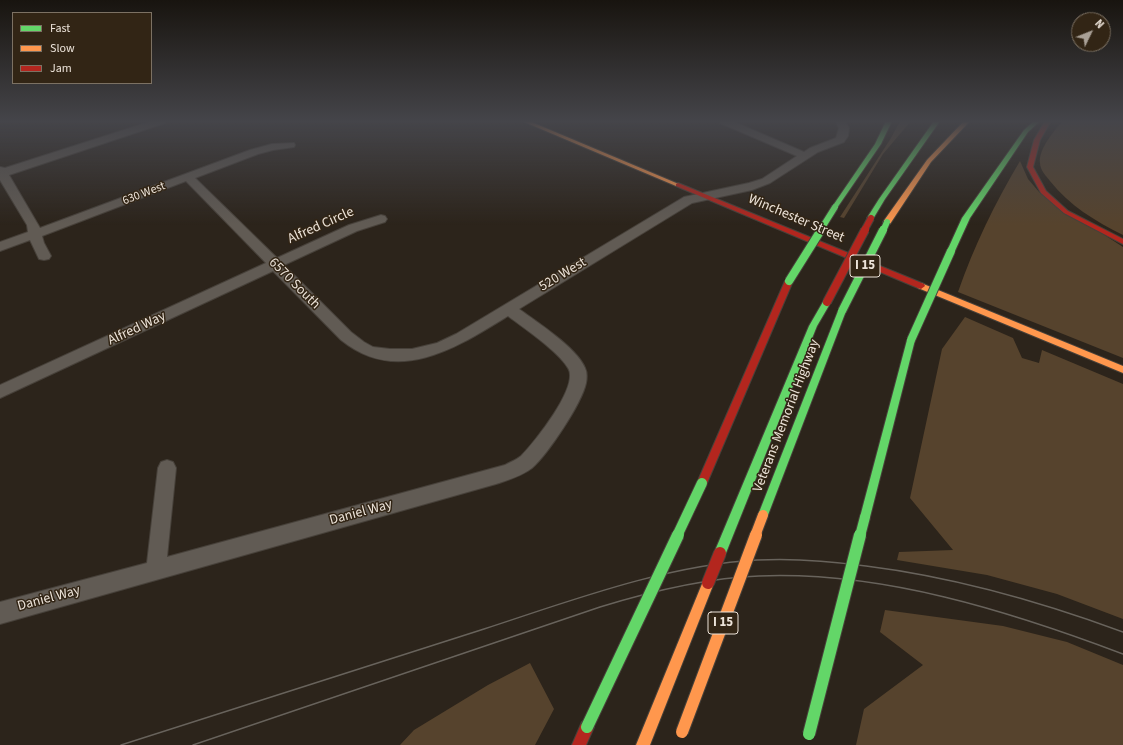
<!DOCTYPE html>
<style>
body{margin:0}
#map{position:relative;width:1123px;height:745px;overflow:hidden;background:#2c241b;font-family:"Source Sans 3",sans-serif}
canvas{display:block}
.legend{position:absolute;left:12px;top:12px;width:140px;height:72px;box-sizing:border-box;background:#322515;border:1px solid #7c7163;margin:0;padding:5px 7px;list-style:none;font-size:12px;color:#ece3d9}
.legend li{display:flex;align-items:center;gap:8px;height:20px}
.legend b{width:20px;border:1px solid #7c7163}
.north{position:absolute;left:1071px;top:12px;width:40px;height:40px;box-sizing:border-box;background:#322515;border:1px solid #7c7163;border-radius:50%;rotate:47deg;font-size:11px;font-weight:700;line-height:16px;text-align:center;color:#ece3d9}
.north::after{content:'';display:block;margin:auto;width:14px;height:18px;background:#a9a096;clip-path:polygon(50% 0,100% 100%,50% 72%,0 100%)}
</style>
<div id="map">
<canvas width="1123" height="745"></canvas>
<ul class="legend">
<li><b style="height:5px;background:#63d668"></b>Fast</li>
<li><b style="height:5px;background:#ff974d"></b>Slow</li>
<li><b style="height:5px;background:#b3261e"></b>Jam</li>
</ul>
<div class="north">N</div>
</div>
<script>
const context = document.querySelector('canvas').getContext('2d');
context.lineJoin = 'round';
function paint(path, color) {
  context.fillStyle = color;
  context.fill(path, 'evenodd');
}
function strokePath(path, color, width, dash) {
  context.strokeStyle = color;
  context.lineWidth = width;
  context.lineCap = dash ? 'butt' : 'round';
  context.setLineDash(dash || []);
  context.stroke(path);
}
function drawText(font, color, halo, rows, align = 'center') {
  context.font = font + ' "Source Sans 3",sans-serif';
  context.lineWidth = 3;
  context.setLineDash([]);
  context.textBaseline = 'middle';
  context.strokeStyle = halo;
  context.fillStyle = color;
  for (const [text, x, y, turn = 0] of rows) {
    context.save();
    context.translate(x, y);
    context.rotate((+turn || 0) * Math.PI / 180);
    context.textAlign = isNaN(turn) ? turn : align;
    if (halo) context.strokeText(text, 0, 0);
    context.fillText(text, 0, 0);
    context.restore();
  }
}
paint(new Path2D(`
 M 900,121 L 911,121 L 883,154 L 844,218 L 840,217 L 891,138 Z
 M 1063,121 L 1123,121 L 1123,235 C 1095,221 1070,206 1050,181 C 1046,176 1040,170 1040,163 C 1038,150 1055,129 1063,121 Z
 M 1020,161 L 1028,179 L 1040,193 L 1123,247 L 1123,358 L 958,292 C 974,246 995,203 1020,161 Z
 M 965,317 L 1013,338 L 1022,358 L 1039,363 L 1042,350 L 1123,384 L 1123,619 L 1057,594 L 987,575 L 897,560 L 899,552 L 953,550 L 910,498 L 942,349 Z
 M 885,610 L 1003,626 L 1067,642 L 1123,665 L 1123,745 L 856,745 L 864,709 L 923,665 L 880,632 Z
 M 530,663 L 554,709 L 535,745 L 400,745 L 414,730 L 488,685 Z`), '#56432d');
const street = new Path2D(`
 M 152,121 L 166,121 L 165,123 L 9,175 L 40,228 L 250,150 L 272,144 L 294,143 L 295,145 L 294,147 L 273,150 L 258,154 L 195,178 L 277,258 L 349,225 L 381,215 L 385,216 L 387,219 L 385,222 L 357,231 L 284,265 L 351,332 L 364,342 L 373,347 L 390,349 L 412,349 L 437,343 L 456,334 L 684,197 L 749,183 L 762,179 L 797,156 L 720,123 L 719,121 L 732,121 L 804,152 L 810,148 L 836,138 L 839,128 L 835,121 L 845,121 L 849,128 L 848,136 L 844,142 L 818,152 L 770,183 L 752,190 L 692,203 L 519,309 C 537,322 577,348 585,368 C 587,372 587,378 586,383 C 582,403 548,454 532,468 C 522,476 508,480 496,484 L 0,624 L 0,602 L 147,563 L 158,468 L 161,462 L 167,460 L 173,462 L 176,468 L 167,557 L 505,465 C 510,462 516,460 521,456 C 534,443 580,386 568,368 C 559,352 524,328 508,316 C 456,348 398,386 341,340 L 273,271 L 0,398 L 0,385 L 266,263 L 186,181 L 42,236 L 44,243 L 51,256 L 49,259 L 44,260 L 39,259 L 30,240 L 0,251 L 0,242 L 28,232 L 27,225 L 0,180 L 0,167 L 5,168 Z`);
const fast = new Path2D(`
 M 886,121 L 892,121 L 881,144 L 837,208 L 833,208 L 832,207 L 875,144 Z
 M 934,121 L 940,121 L 885,199 L 873,219 L 869,219 L 867,218 L 879,199 Z
 M 1034,121 L 1040,121 L 1028,132 L 970,218 L 954,253 L 948,253 L 947,251 L 962,218 L 1024,130 Z
 M 827,299 L 831,302 L 817,326 L 726,553 L 724,557 L 720,558 L 716,557 L 714,553 L 809,326 L 824,300 Z
 M 842,308 L 846,311 L 768,515 L 767,518 L 763,520 L 759,518 L 758,515 L 838,311 Z
 M 911,337 L 915,340 L 870,517 L 869,520 L 865,522 L 861,520 L 860,517 L 907,340 Z`);
const slow = new Path2D(`
 M 522,121 L 529,121 L 681,185 L 680,186 L 676,186 Z
 M 964,121 L 970,121 L 931,162 L 890,224 L 884,224 L 883,222 L 927,160 Z
 M 921,283 L 1123,366 L 1123,373 L 918,288 L 917,286 Z
 M 708,577 L 712,579 L 714,583 L 650,745 L 636,745 L 704,579 Z`);
const jam = new Path2D(`
 M 1045,121 L 1051,121 L 1040,140 L 1033,167 L 1046,191 L 1068,211 L 1123,239 L 1123,244 L 1064,213 L 1041,193 L 1027,167 L 1034,140 Z
 M 678,183 L 924,284 L 925,286 L 921,289 L 918,288 L 676,186 L 676,184 Z
 M 789,278 L 793,281 L 707,483 L 706,486 L 702,488 L 698,486 L 697,483 L 785,281 Z
 M 587,720 L 592,722 L 594,727 L 586,745 L 572,745 L 582,722 Z`);
strokePath(street, '#47413a', 2);
strokePath(fast, '#47413a', 2);
strokePath(slow, '#47413a', 2);
strokePath(jam, '#47413a', 2);
paint(street, '#615b54');
paint(fast, '#63d668');
paint(slow, '#ff974d');
paint(jam, '#b3261e');
strokePath(new Path2D(`
 M 121,745 C 242,706 363,668 484,629 C 570,601 666,565 757,560 C 793,558 830,561 866,566 C 954,577 1039,601 1123,632
 M 193,745 L 600,607 C 652,591 705,578 759,576 C 882,571 1009,611 1123,654`), '#68635c', 1.5);
const fastBridgeFar3 = new Path2D(`
 M 820,231 L 835,207
 M 883,231 L 887,222`);
const fastBridgeFar2 = new Path2D(`
 M 789,281 L 821,230
 M 842,311 L 883,230
 M 911,340 L 951,251`);
const fastBridgeFar1 = new Path2D(`
 M 677,536 L 702,483
 M 860,536 L 865,517`);
const fastBridge = new Path2D(`
 M 587,727 L 678,535
 M 809,734 L 860,535`);
const slowBridgeFar1 = new Path2D(`
 M 755,536 L 763,515`);
const slowBridge = new Path2D(`
 M 682,732 L 756,535`);
const jamBridgeFar2 = new Path2D(`
 M 864,231 L 871,218`);
const jamBridgeFar1 = new Path2D(`
 M 827,302 L 865,230`);
const jamBridge = new Path2D(`
 M 708,583 L 720,553`);
strokePath(fastBridgeFar3, '#47413a', 8, []);
strokePath(fastBridgeFar2, '#47413a', 10, []);
strokePath(fastBridgeFar1, '#47413a', 12, []);
strokePath(fastBridge, '#47413a', 14, []);
strokePath(slowBridgeFar1, '#47413a', 12, []);
strokePath(slowBridge, '#47413a', 14, []);
strokePath(jamBridgeFar2, '#47413a', 8, []);
strokePath(jamBridgeFar1, '#47413a', 10, []);
strokePath(jamBridge, '#47413a', 14, []);
strokePath(fastBridgeFar3, '#63d668', 6);
strokePath(fastBridgeFar2, '#63d668', 8);
strokePath(fastBridgeFar1, '#63d668', 10);
strokePath(fastBridge, '#63d668', 12);
strokePath(slowBridgeFar1, '#ff974d', 10);
strokePath(slowBridge, '#ff974d', 12);
strokePath(jamBridgeFar2, '#b3261e', 6);
strokePath(jamBridgeFar1, '#b3261e', 8);
strokePath(jamBridge, '#b3261e', 12);
const sky = context.createLinearGradient(0, 0, 0, 225);
sky.addColorStop(0, '#18140f');
sky.addColorStop(0.54, '#45454a');
sky.addColorStop(1, '#45454a00');
context.fillStyle = sky;
context.fillRect(0, 0, 1123, 225);
drawText('12px', '#ece3d9', '#322515', [
 ["630 West",144,194,-21]
]);
for (const [x, y, w] of [
 [865,266,30],
 [723,623,30]
]) {
  const box = new Path2D();
  box.roundRect(x - w / 2, y - 11, w, 22, 3);
  context.fillStyle = '#322515';
  context.fill(box);
  strokePath(box, '#ece3d9', 1);
}
drawText('bold 13px', '#ece3d9', null, [
 ["I 15",865,266],
 ["I 15",723,623]
]);
drawText('14px', '#ece3d9', '#322515', [
 ["Winchester Street",796,219,23],
 ["Alfred Circle",321,226,-24],
 ["520 West",563,275,-31],
 ["6570 South",294,284,45],
 ["Alfred Way",137,329,-25],
 ["Veterans Memorial Highway",787,416,-69],
 ["Daniel Way",361,513,-15],
 ["Daniel Way",49,599,-15]
]);
</script>
